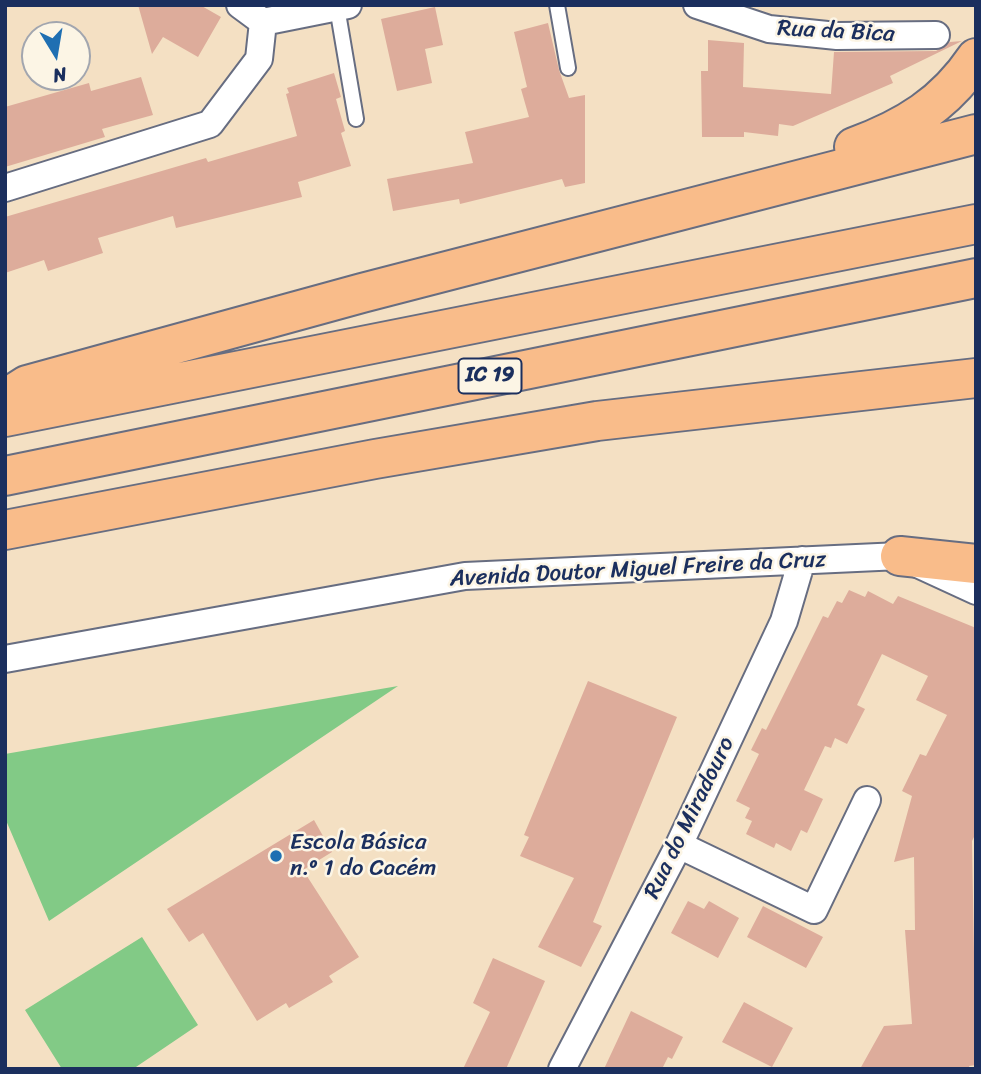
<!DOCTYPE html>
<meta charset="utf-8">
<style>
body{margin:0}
#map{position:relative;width:981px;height:1074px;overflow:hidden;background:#f4e0c3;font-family:Sriracha,sans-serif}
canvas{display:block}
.frame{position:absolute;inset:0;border:7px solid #1b2f5e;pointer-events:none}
.north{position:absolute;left:21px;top:21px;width:70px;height:70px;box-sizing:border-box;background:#fcf5e5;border:2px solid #a2a6af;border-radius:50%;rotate:169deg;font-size:19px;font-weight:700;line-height:28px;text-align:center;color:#1b2f5e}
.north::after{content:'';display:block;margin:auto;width:24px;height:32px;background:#1f6fb2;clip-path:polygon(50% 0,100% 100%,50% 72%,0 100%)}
</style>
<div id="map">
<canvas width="981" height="1074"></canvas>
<div class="frame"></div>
<div class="north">N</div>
</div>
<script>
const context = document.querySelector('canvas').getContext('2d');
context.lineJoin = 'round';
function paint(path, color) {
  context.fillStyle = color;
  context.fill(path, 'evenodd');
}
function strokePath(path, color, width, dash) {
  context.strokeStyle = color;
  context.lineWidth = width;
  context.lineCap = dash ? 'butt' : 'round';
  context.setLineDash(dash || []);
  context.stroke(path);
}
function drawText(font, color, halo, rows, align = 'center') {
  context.font = font + ' Sriracha,sans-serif';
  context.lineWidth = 5;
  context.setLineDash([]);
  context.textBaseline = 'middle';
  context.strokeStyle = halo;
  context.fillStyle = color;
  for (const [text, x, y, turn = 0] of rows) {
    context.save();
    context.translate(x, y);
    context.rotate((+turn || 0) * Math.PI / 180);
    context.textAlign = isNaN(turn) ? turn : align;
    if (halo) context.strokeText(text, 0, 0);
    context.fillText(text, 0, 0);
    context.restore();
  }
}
paint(new Path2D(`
 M 398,686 L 49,921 L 5,818 L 5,754 Z
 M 142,937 L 198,1025 L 133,1069 L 62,1069 L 25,1010 Z`), '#82ca86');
paint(new Path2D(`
 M 138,5 L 200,5 L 221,17 L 198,57 L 163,37 L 152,54 Z
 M 435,7 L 443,45 L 425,49 L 432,83 L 397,91 L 381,19 Z
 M 548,23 L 559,70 L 569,98 L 585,95 L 585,183 L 565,187 L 562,179 L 460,204 L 459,199 L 393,211 L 387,179 L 473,163 L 465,132 L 529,117 L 521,89 L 527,87 L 514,32 Z
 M 708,40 L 744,43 L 743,87 L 831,94 L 834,52 L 936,51 L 950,42 L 962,41 L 890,76 L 893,83 L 793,126 L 779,124 L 778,136 L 744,132 L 744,137 L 702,137 L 701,71 L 708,71 Z
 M 334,73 L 341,97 L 336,99 L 345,131 L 341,133 L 351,166 L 298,182 L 302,197 L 176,228 L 173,216 L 98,238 L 103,253 L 48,271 L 44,260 L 5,273 L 5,217 L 206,158 L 208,162 L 297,136 L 286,94 L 289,93 L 287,88 Z
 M 141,77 L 153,115 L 102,129 L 105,137 L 5,167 L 5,107 L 89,83 L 91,91 Z
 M 849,590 L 865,597 L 868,591 L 893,604 L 898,596 L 976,628 L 976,833 L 972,841 L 976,1065 L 969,1066 L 970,1069 L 860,1069 L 884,1026 L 912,1024 L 905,930 L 915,930 L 914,857 L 894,862 L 912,796 L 902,791 L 920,754 L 926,756 L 947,715 L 916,700 L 928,676 L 882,654 L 857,705 L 865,709 L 847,744 L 835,738 L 831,748 L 825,746 L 804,790 L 823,799 L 807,833 L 801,830 L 791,851 L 776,843 L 774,848 L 746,834 L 752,821 L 745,818 L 750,808 L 736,801 L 759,754 L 751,750 L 762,728 L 766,730 L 823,616 L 828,618 L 837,601 L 842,603 Z
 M 588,681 L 677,717 L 593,922 L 602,926 L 581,967 L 538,947 L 574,878 L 520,856 L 529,837 L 524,835 Z
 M 314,820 L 332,852 L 303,870 L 359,957 L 329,976 L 333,982 L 289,1008 L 286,1003 L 257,1021 L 203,933 L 189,942 L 167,909 Z
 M 688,901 L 704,909 L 709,901 L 739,918 L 718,958 L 671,933 Z
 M 763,906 L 823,937 L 806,968 L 747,937 Z
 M 493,958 L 545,981 L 506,1069 L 463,1069 L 490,1012 L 473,1003 Z
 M 744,1002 L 793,1028 L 772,1067 L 722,1042 Z
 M 631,1011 L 683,1037 L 672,1059 L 668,1057 L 662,1069 L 604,1069 Z`), '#ddac9b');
const lane = new Path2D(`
 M 557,5 L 568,68
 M 337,7 L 356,119`);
const street = new Path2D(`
 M 240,5 L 263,22
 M 697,5 L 769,29 L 837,36 L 936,35
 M 263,22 L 348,5
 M 5,188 L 210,124 L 259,59 L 263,22
 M 5,659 L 465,576 L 900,556 L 976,591
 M 679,845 L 814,910 L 867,800
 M 562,1069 L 679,845 L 784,621 L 802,560`);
const highway = new Path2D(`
 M 854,147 C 906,128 945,104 976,58
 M 5,399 L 27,385 L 362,293 L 976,134
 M 5,417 L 976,224
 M 5,476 L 976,278
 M 5,530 L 375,459 L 597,421 L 976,378
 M 900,556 L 976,564`);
strokePath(lane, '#676d81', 18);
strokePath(street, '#676d81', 30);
strokePath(highway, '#676d81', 42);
strokePath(lane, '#fff', 14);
strokePath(street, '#fff', 26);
strokePath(highway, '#f9bc8a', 38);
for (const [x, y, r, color] of [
 [276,856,7,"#1f6fb2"]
]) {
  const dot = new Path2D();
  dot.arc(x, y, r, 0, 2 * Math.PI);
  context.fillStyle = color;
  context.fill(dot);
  strokePath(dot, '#fcf5e5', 2.5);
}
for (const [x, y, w] of [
 [490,376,63]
]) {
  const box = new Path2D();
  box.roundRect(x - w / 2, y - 17.5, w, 35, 5);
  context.fillStyle = '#fcf5e5';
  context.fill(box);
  strokePath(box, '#1b2f5e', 2);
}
drawText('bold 21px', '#1b2f5e', null, [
 ["IC 19",490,376]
]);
drawText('23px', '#1b2f5e', '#fcf5e5', [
 ["Rua da Bica",836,32,3],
 ["Avenida Doutor Miguel Freire da Cruz",638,570,-3],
 ["Rua do Miradouro",690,818,-64]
]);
drawText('23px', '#1b2f5e', '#fcf5e5', [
 ["Escola Básica",290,843],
 ["n.º 1 do Cacém",290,869]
], 'left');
</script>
